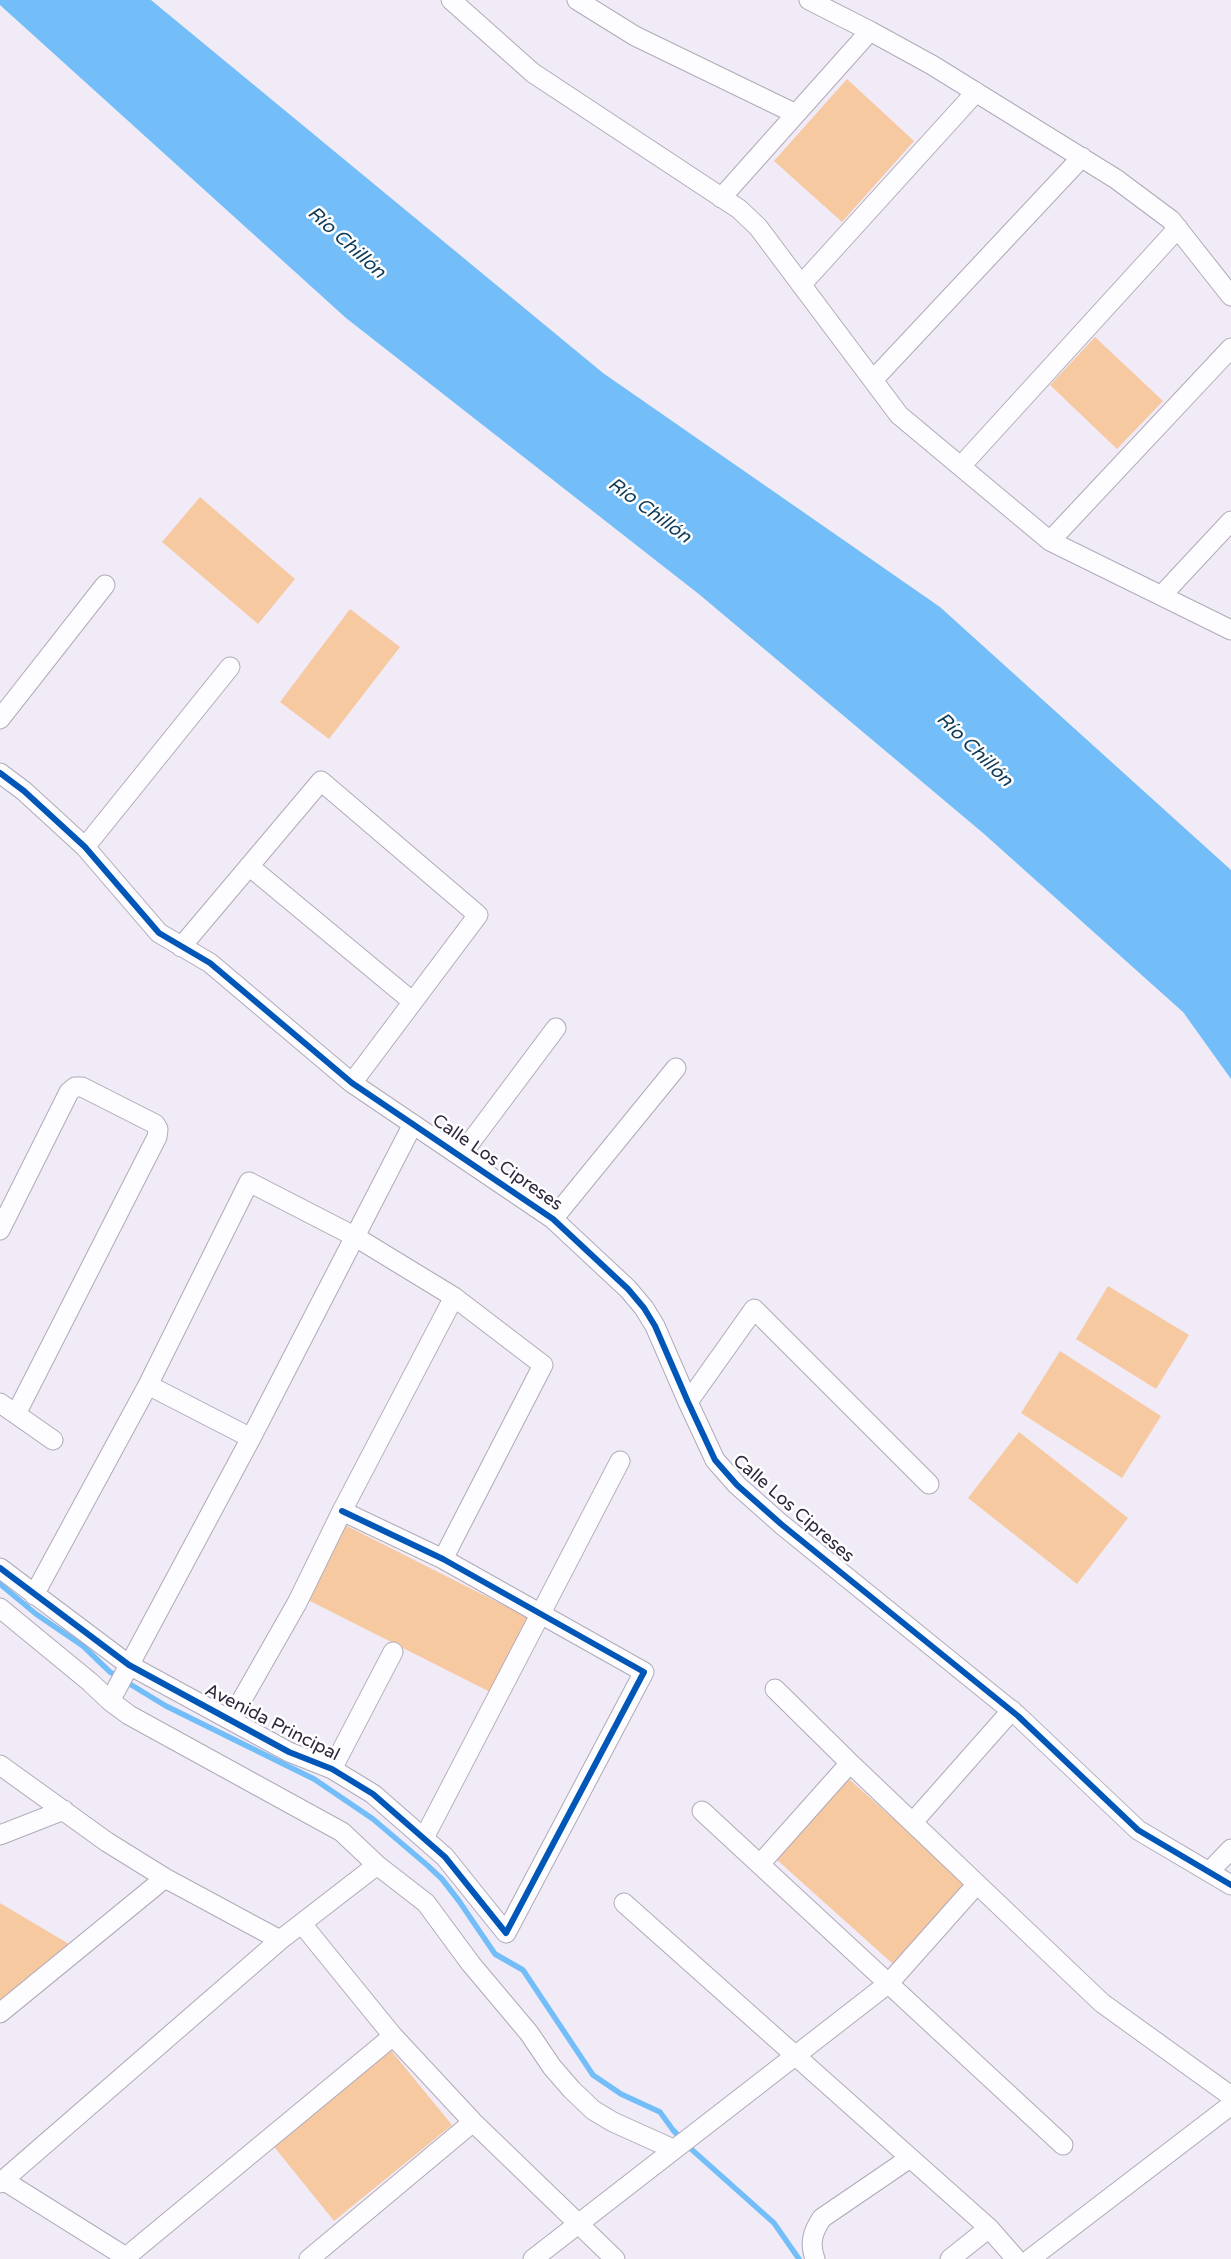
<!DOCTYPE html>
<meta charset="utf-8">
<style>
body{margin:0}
canvas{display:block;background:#f0ebf7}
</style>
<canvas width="1231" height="2259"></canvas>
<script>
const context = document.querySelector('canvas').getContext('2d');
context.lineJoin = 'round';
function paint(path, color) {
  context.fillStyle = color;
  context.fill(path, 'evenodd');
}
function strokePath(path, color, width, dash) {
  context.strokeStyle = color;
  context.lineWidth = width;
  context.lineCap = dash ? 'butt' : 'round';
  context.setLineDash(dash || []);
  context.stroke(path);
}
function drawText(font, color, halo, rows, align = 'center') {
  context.font = font + ' "Varela Round",sans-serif';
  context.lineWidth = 5;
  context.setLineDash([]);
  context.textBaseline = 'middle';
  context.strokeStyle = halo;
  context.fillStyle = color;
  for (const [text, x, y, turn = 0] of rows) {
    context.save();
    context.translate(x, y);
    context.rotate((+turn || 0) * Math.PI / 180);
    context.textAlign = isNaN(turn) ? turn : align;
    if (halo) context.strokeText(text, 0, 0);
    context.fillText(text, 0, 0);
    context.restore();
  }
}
paint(new Path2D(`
 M 847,79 L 914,141 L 842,222 L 774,161 Z
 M 1095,337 L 1163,401 L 1117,449 L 1050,385 Z
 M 200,497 L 295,579 L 258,624 L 162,542 Z
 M 350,609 L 400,647 L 329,739 L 280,702 Z
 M 1108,1286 L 1189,1335 L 1156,1389 L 1076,1339 Z
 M 1060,1351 L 1161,1416 L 1122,1478 L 1021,1413 Z
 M 1019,1432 L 1128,1518 L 1077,1584 L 968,1498 Z
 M 345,1525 L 531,1619 L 494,1694 L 308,1600 Z
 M 848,1778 L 965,1883 L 893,1964 L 776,1859 Z
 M 0,1903 L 69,1944 L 0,2001 Z
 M 389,2048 L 452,2125 L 334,2221 L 271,2143 Z`), '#f7c9a1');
paint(new Path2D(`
 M 0,0 L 151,0 L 603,373 L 940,607 L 1231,870 L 1231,1079 L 1183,1012 L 983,833 L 700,595 L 346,318 L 0,5 Z`), '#73bef8');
strokePath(new Path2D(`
 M 0,1584 L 36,1614 L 83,1646 L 110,1672 L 166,1706 L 314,1779 L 373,1819 L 427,1865 L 442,1879 L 459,1901 L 495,1954 L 523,1970 L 593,2075 L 621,2094 L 660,2112 L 673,2130 L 690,2148 L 774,2223 L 799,2259`), '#73bef8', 5.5);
const street = new Path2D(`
 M 451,0 L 533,73 L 739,209 L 758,227 L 899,415 L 1050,541 L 1231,630
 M 577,0 L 635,36 L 796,114
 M 809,0 L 870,31 L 932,65 L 1116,179 L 1171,220 L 1231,296
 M 721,198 L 870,31
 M 801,285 L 976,92
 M 873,380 L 1082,157
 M 961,466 L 1178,228
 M 1050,541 L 1231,348
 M 1162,595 L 1231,521
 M 0,719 L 105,585
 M 0,773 L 24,791 L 85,847 L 159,933 L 210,963 L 352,1083 L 553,1219 L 628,1289 L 644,1308 L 655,1326 L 688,1402 L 715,1460 L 737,1485 L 781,1524 L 1018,1716 L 1138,1830 L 1231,1885
 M 85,847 L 230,667
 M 249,866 L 413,1002
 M 181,947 L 321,781 L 478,915 L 352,1083
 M 461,1155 L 556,1028
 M 553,1219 L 676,1068
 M 0,1230 L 69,1092 L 75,1087 L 82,1087 L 155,1124 L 158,1129 L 157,1137 L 16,1414
 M 148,1385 L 251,1438
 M 688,1402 L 754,1309 L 929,1484
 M 0,1403 L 53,1440
 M 0,1568 L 129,1665 L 289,1752 L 332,1769 L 373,1794 L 445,1857 L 506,1933 L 644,1672 L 443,1559 L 342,1511
 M 34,1595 L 148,1385 L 249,1182 L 354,1236 L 454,1297 L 543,1365 L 443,1559
 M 0,1608 L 90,1682 L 110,1701 L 129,1715 L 342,1832 L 377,1865 L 426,1903 L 471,1964 L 529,2033 L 552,2067 L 572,2090 L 593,2110 L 613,2122 L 673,2149
 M 775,1689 L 850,1763 L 1102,2003 L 1231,2096
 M 110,1701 L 251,1438 L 413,1124
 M 231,1719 L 297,1603 L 342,1511 L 454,1297
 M 0,1765 L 107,1842 L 165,1878 L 280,1940
 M 332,1769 L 393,1652
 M 702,1811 L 1063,2145
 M 913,1822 L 1012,1710
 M 0,1835 L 64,1810
 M 424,1838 L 620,1461
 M 760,1864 L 850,1763
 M 1209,1872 L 1231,1849
 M 624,1903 L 989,2228 L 1016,2259
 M 302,1924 L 393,2036 L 473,2122 L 615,2259
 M 0,2013 L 165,1878
 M 3,2180 L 129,2259
 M 0,2183 L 280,1940 L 377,1865
 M 126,2257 L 393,2036
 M 309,2259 L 473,2122
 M 533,2259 L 889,1983 L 977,1884
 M 815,2259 C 809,2243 813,2231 822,2218 L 910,2158
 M 950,2259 L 989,2228
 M 1030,2259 L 1231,2105`);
strokePath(street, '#b0aab9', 21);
strokePath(street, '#fdfcfe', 19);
strokePath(new Path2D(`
 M 0,773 L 24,791 L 85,847 L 159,933 L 210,963 L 352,1083 L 553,1219 L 628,1289 L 644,1308 L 655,1326 L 688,1402 L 715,1460 L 737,1485 L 781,1524 L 1018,1716 L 1138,1830 L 1231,1885
 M 0,1568 L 129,1665 L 289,1752 L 332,1769 L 373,1794 L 445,1857 L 506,1933 L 644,1672 L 443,1559 L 342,1511`), '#0057b8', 6);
drawText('18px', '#31273d', '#fff', [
 ["Calle Los Cipreses",497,1163,35],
 ["Calle Los Cipreses",793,1509,41],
 ["Avenida Principal",272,1723,27]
]);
drawText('italic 19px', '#0f3b5a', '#fff', [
 ["Río Chillón",346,243,42],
 ["Río Chillón",649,511,36],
 ["Río Chillón",974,750,44]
]);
</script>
